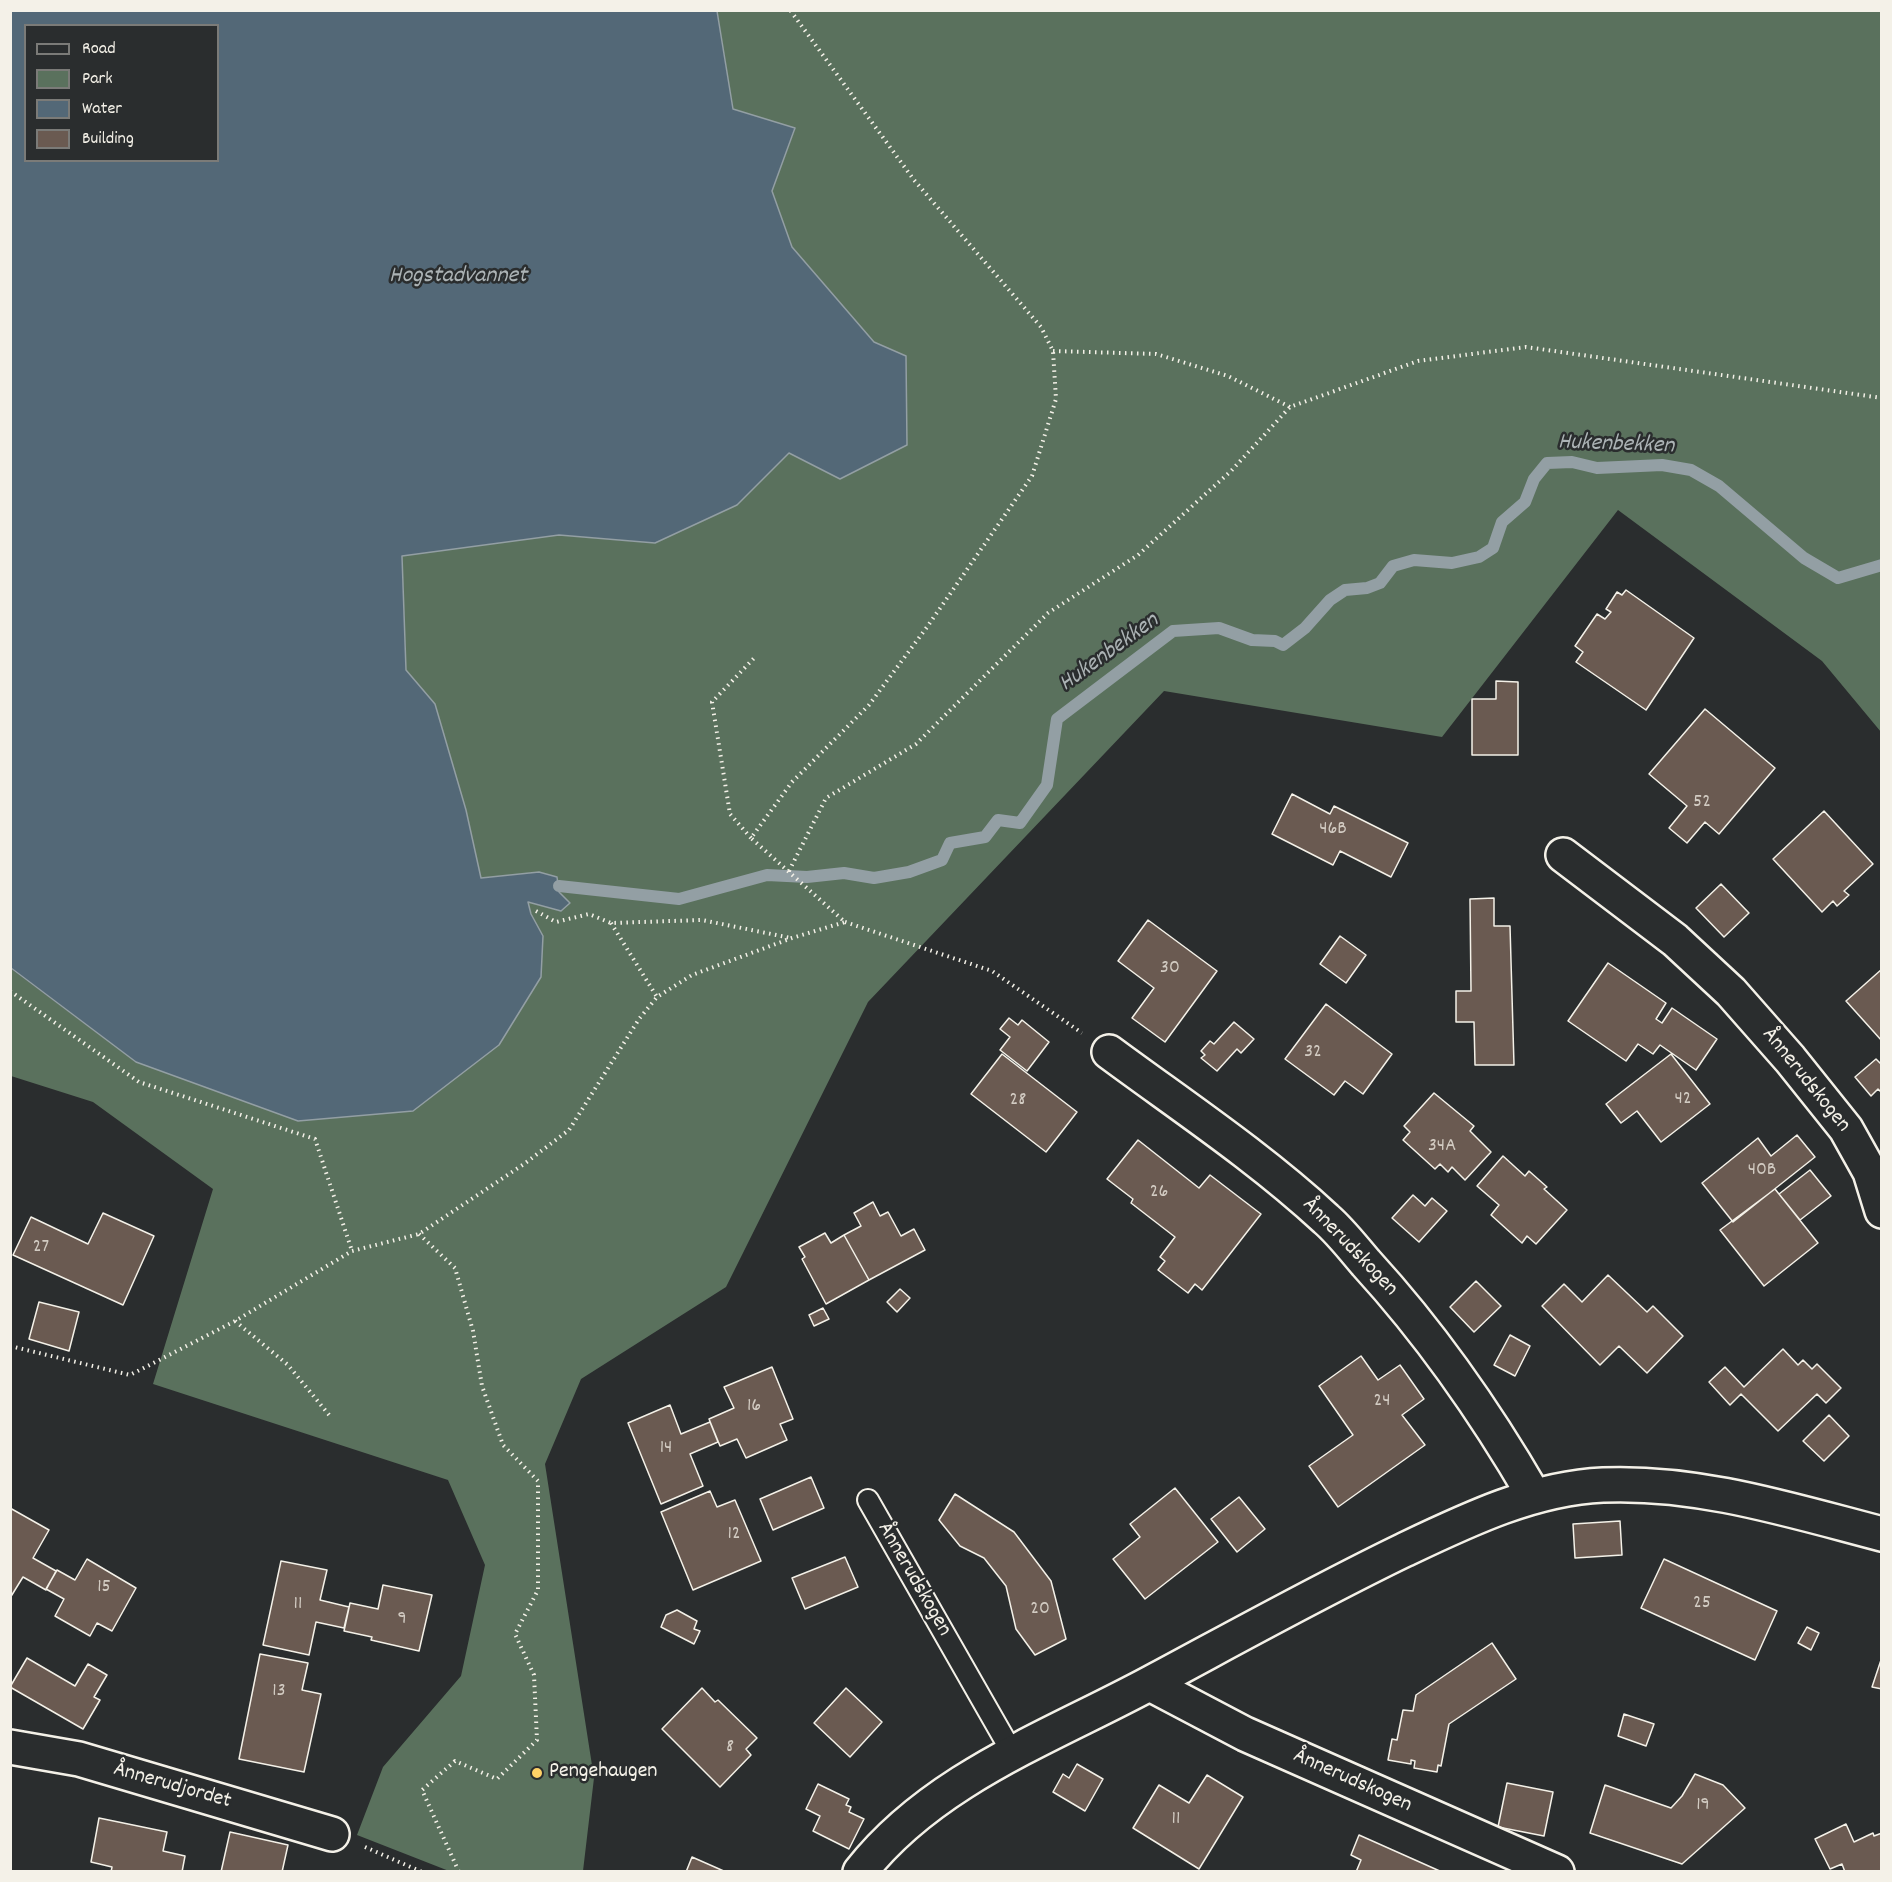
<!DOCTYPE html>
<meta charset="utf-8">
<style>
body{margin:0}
#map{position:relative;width:1892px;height:1882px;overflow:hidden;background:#2a2d2e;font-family:Dekko,sans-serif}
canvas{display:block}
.frame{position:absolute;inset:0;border:12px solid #f4f1e8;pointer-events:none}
.legend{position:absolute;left:24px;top:24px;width:195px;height:138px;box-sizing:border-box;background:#2a2d2e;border:2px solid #7b7b78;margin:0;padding:8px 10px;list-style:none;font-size:18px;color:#f4f1e8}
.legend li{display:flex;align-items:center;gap:12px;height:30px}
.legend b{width:30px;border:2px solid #7b7b78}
</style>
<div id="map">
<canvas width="1892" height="1882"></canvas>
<div class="frame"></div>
<ul class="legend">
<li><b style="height:8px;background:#2a2d2e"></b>Road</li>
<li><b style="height:16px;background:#5a715d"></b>Park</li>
<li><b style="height:16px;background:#536877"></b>Water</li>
<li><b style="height:16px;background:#6a5a51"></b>Building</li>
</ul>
</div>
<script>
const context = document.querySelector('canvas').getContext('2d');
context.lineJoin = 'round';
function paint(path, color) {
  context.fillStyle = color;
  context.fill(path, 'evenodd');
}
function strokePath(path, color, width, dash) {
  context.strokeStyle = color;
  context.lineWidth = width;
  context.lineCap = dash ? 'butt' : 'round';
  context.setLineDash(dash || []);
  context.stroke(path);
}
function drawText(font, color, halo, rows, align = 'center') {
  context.font = font + ' Dekko,sans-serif';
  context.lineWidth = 5;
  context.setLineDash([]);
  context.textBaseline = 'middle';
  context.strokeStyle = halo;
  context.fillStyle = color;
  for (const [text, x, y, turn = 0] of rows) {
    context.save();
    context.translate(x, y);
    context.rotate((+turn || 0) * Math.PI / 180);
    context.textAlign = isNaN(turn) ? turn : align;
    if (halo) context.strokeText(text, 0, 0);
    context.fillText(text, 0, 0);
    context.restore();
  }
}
paint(new Path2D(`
 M 717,11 L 1881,11 L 1881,732 L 1822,661 L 1618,510 L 1442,737 L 1164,691 L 868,1002 L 726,1287 L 581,1379 L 545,1464 L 594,1778 L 583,1871 L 449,1871 L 357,1835 L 383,1767 L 461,1676 L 485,1565 L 448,1480 L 153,1384 L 213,1189 L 93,1102 L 11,1076 L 10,968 L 136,1062 L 543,936 L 531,914 L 528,902 L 561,911 L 557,877 L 539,872 L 481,878 L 466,810 L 435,704 L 406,670 L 402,555 L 559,535 L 655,543 L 737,505 L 789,453 L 840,479 L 906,356 L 874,342 L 792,247 L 772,191 L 795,129 L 733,109 Z`), '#5a715d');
const water = new Path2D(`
 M 10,11 L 717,11 L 733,109 L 795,128 L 772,191 L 792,247 L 874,342 L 906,356 L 907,445 L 840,479 L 789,453 L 737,505 L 655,543 L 559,535 L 402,556 L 406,670 L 435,704 L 466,810 L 481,878 L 539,872 L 557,877 L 559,892 L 570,903 L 561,911 L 528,902 L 531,914 L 543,936 L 541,977 L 499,1045 L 413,1111 L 298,1121 L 136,1062 L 11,968 ZM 26,26 L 218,26 L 218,160 L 26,160 Z`);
paint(water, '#536877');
strokePath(water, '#939fa4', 1.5);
strokePath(new Path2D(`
 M 559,886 L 679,899 L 767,875 L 807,877 L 844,873 L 874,878 L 909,872 L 942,860 L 950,843 L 985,837 L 998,820 L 1020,823 L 1047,785 L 1057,719 L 1173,631 L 1219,628 L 1252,640 L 1275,641 L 1283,645 L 1305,628 L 1330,600 L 1345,590 L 1367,588 L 1380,583 L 1393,566 L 1414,560 L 1452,563 L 1479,557 L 1493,548 L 1502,522 L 1525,502 L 1534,479 L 1547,463 L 1572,462 L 1597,468 L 1662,465 L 1691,470 L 1719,486 L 1804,558 L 1838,578 L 1882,565`), '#939fa4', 12);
const building = new Path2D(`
 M 1626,590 L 1694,638 L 1646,710 L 1576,662 L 1583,652 L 1575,646 L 1597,614 L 1605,619 L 1611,612 L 1606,609 L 1617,592 L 1622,595 Z
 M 1496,681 L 1518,682 L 1518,755 L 1472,755 L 1472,699 L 1496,699 Z
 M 1705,709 L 1775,768 L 1719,834 L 1705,822 L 1687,843 L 1669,828 L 1687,806 L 1649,774 Z
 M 1292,794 L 1330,814 L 1334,806 L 1408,843 L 1391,877 L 1340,851 L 1333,865 L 1272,834 Z
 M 1824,811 L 1873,864 L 1844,891 L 1849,895 L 1837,906 L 1833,901 L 1822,912 L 1773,859 Z
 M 1721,884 L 1749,913 L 1724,937 L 1696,908 Z
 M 1494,898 L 1494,926 L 1510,926 L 1514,1065 L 1475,1065 L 1474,1022 L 1456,1022 L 1456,991 L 1471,991 L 1470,899 Z
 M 1148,920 L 1217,971 L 1165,1042 L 1132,1018 L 1154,988 L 1118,961 Z
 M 1340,936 L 1366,955 L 1346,983 L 1320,964 Z
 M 1608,963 L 1666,1003 L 1656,1019 L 1662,1023 L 1672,1008 L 1717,1039 L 1696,1070 L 1660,1045 L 1653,1054 L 1638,1044 L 1626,1061 L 1568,1021 Z
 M 1882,969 L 1882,1041 L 1846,1001 Z
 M 1326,1004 L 1392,1054 L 1363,1094 L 1345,1081 L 1334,1095 L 1285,1059 Z
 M 1009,1018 L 1018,1025 L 1022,1020 L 1049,1042 L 1027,1071 L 1000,1050 L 1010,1037 L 1000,1029 Z
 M 1234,1022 L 1254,1039 L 1241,1053 L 1237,1049 L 1217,1071 L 1201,1058 L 1205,1055 L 1201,1051 L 1210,1041 L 1214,1044 Z
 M 1002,1054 L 1077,1112 L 1046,1152 L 971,1094 Z
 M 1671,1054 L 1710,1104 L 1661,1142 L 1637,1111 L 1621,1123 L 1606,1104 Z
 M 1876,1059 L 1882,1065 L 1882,1093 L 1878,1089 L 1871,1096 L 1855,1077 Z
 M 1434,1093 L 1474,1126 L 1470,1131 L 1491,1152 L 1465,1180 L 1452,1167 L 1448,1172 L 1440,1164 L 1435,1169 L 1403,1140 L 1410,1132 L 1404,1126 Z
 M 1797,1135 L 1815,1157 L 1733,1222 L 1702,1183 L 1758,1138 L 1771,1156 Z
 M 1138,1140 L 1199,1188 L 1210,1175 L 1261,1214 L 1202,1290 L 1195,1284 L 1188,1293 L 1158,1270 L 1165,1261 L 1160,1257 L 1175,1237 L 1131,1203 L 1133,1199 L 1107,1179 Z
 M 1503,1156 L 1525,1176 L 1529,1171 L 1547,1187 L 1544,1189 L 1567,1210 L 1536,1244 L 1527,1236 L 1522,1243 L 1491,1215 L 1499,1205 L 1477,1186 Z
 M 1810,1170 L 1831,1196 L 1800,1220 L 1779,1194 Z
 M 1775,1189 L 1818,1243 L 1764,1286 L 1720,1230 Z
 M 1413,1195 L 1425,1206 L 1432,1198 L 1447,1211 L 1419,1242 L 1392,1218 Z
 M 873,1202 L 880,1216 L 888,1212 L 901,1236 L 914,1229 L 925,1250 L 869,1280 L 844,1235 L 861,1226 L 854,1213 Z
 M 103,1213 L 154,1236 L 123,1305 L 13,1255 L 31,1217 L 88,1244 Z
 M 825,1233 L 831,1243 L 844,1235 L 869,1280 L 826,1304 L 802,1259 L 805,1257 L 799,1247 Z
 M 1608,1275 L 1647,1312 L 1653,1306 L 1683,1336 L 1647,1373 L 1619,1346 L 1600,1365 L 1542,1306 L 1564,1284 L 1582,1302 Z
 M 1476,1281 L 1501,1306 L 1474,1332 L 1450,1307 Z
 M 900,1289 L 910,1298 L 897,1312 L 887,1302 Z
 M 39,1302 L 79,1312 L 69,1351 L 29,1339 Z
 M 823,1308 L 829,1319 L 814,1326 L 809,1315 Z
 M 1510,1335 L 1530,1346 L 1515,1376 L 1494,1365 Z
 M 1783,1349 L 1798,1365 L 1803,1360 L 1812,1369 L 1817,1364 L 1841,1388 L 1826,1403 L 1817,1394 L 1778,1431 L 1741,1394 L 1730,1405 L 1709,1382 L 1725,1367 L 1744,1387 Z
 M 1361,1356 L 1378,1380 L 1400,1365 L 1424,1399 L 1402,1415 L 1425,1445 L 1338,1507 L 1309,1466 L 1353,1435 L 1319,1386 Z
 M 772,1367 L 793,1419 L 780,1424 L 787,1440 L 746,1458 L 737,1439 L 720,1446 L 709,1419 L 734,1408 L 724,1387 Z
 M 670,1405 L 681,1434 L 710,1422 L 718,1442 L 690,1454 L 703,1486 L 661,1504 L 628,1423 Z
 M 1829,1415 L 1849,1436 L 1824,1461 L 1803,1441 Z
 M 811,1477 L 824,1508 L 773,1530 L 760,1499 Z
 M 1175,1488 L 1218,1542 L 1145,1599 L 1113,1559 L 1140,1537 L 1130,1524 Z
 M 710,1491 L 717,1507 L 735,1500 L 761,1561 L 693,1590 L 661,1512 Z
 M 955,1494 L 1014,1532 L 1051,1581 L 1066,1639 L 1035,1655 L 1016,1629 L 1006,1586 L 984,1558 L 960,1546 L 939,1520 Z
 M 1239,1497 L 1265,1529 L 1237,1552 L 1211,1519 Z
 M 10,1508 L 49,1530 L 33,1558 L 56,1571 L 46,1590 L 23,1577 L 10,1598 Z
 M 1620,1521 L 1622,1555 L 1575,1558 L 1573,1524 Z
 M 845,1557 L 858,1587 L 805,1609 L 792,1578 Z
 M 87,1559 L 136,1588 L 112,1631 L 97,1623 L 90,1636 L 55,1616 L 64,1599 L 46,1589 L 57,1570 L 75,1580 Z
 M 1664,1559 L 1777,1611 L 1755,1660 L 1641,1608 Z
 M 281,1561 L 327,1570 L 320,1600 L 349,1607 L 344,1628 L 316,1622 L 309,1655 L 263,1645 Z
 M 383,1585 L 432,1595 L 419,1651 L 371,1640 L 372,1637 L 344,1631 L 350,1603 L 378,1609 Z
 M 677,1610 L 697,1621 L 694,1629 L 700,1631 L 694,1644 L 661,1627 L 666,1615 Z
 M 1807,1627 L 1819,1633 L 1811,1650 L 1798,1643 Z
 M 1492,1643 L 1516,1679 L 1449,1724 L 1441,1766 L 1438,1765 L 1437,1772 L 1414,1768 L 1415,1761 L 1411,1760 L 1411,1764 L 1388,1760 L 1392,1739 L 1397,1740 L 1403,1710 L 1413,1711 L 1416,1695 Z
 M 260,1654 L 308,1663 L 302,1690 L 321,1694 L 304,1772 L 239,1759 Z
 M 1882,1657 L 1882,1689 L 1872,1687 Z
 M 27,1658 L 75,1686 L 88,1664 L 107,1675 L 94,1697 L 100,1700 L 83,1729 L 10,1687 Z
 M 702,1688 L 715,1702 L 718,1700 L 757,1738 L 746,1749 L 751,1755 L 720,1787 L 662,1729 Z
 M 846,1688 L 882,1722 L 850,1757 L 814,1723 Z
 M 1624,1714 L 1654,1724 L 1646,1746 L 1618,1736 Z
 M 1077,1764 L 1103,1779 L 1085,1811 L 1053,1792 L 1063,1774 L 1069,1778 Z
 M 1695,1774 L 1723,1785 L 1745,1808 L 1682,1864 L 1590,1833 L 1605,1785 L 1671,1808 L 1682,1796 Z
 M 1207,1775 L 1243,1797 L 1199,1869 L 1133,1828 L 1159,1785 L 1189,1803 Z
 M 1507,1783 L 1553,1792 L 1544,1836 L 1498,1827 Z
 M 818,1784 L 849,1799 L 846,1805 L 851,1807 L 849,1812 L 864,1819 L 849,1849 L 813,1831 L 820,1816 L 806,1809 Z
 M 99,1818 L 167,1832 L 163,1851 L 185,1856 L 182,1872 L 111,1872 L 112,1867 L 91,1862 Z
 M 1846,1824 L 1854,1842 L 1873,1833 L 1874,1836 L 1882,1833 L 1882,1872 L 1845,1872 L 1842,1864 L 1830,1869 L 1815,1839 Z
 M 230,1832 L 288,1845 L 282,1872 L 221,1872 Z
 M 1359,1835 L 1442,1872 L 1356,1872 L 1361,1860 L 1351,1855 Z
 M 692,1857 L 726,1872 L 686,1872 Z`);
paint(building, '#6a5a51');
strokePath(building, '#f4f1e8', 1.5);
const lane = new Path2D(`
 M 868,1500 L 1013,1754`);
const street = new Path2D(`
 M 1563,855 L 1675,940 L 1731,992 L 1790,1059 L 1846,1129 L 1870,1172 L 1882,1211
 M 1109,1052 C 1182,1106 1259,1157 1326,1219 C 1341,1232 1353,1248 1366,1263 C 1431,1334 1486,1413 1534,1496
 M 1150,1684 L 1245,1734 L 1557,1872
 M 10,1747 L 79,1759 L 332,1834
 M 860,1872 C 934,1777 1056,1735 1158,1679 C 1240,1635 1321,1590 1404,1550 C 1467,1520 1533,1488 1603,1485 C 1698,1481 1790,1510 1882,1534`);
strokePath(lane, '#f4f1e8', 24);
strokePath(street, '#f4f1e8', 38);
strokePath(new Path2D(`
 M 1053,351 L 1156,354 L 1228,376 L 1290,407
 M 751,838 L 730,814 L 712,702 L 756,656
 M 789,871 L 826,798 L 916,744 L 1048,613 L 1138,555 L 1231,471 L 1290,407 L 1418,361 L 1526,347 L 1882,398
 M 536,911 L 556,922 L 589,914 L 611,923 L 702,920 L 791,938
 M 845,922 L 992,971 L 1082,1033
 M 611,923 L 657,997
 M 10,991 L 139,1082 L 315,1139 L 352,1251
 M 419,1234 L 455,1268 L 473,1331 L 482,1386 L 503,1445 L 538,1481 L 538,1590 L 515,1634 L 534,1675 L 537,1740 L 497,1779 L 455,1761 L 422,1790 L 459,1872
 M 235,1321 L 288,1365 L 330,1416
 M 10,1346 L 130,1375 L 235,1321 L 352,1251 L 419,1234 L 524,1164 L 569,1130 L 639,1019 L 657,997 L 692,975 L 792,938 L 845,922 L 751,838 L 792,782 L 869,705 L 927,627 L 1032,476 L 1056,399 L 1053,351 L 1041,327 L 914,180 L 790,10
 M 365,1847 L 422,1872`), '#f4f1e8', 4, [1.5, 4.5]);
strokePath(lane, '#2a2d2e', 20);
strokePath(street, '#2a2d2e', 33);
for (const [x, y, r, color] of [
 [537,1773,6,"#ffd166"]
]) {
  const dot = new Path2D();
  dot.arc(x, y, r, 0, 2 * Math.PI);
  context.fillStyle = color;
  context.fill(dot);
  strokePath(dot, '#2a2d2e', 2);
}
drawText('20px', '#d2cbc2', null, [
 ["52",1702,803],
 ["46B",1333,830],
 ["30",1170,969],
 ["32",1313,1053],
 ["42",1683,1100],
 ["28",1018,1101],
 ["34A",1442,1147],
 ["40B",1762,1171],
 ["26",1159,1193],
 ["27",41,1248],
 ["24",1382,1402],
 ["16",754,1407],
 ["14",666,1449],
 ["12",734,1535],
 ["15",104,1588],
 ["25",1702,1604],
 ["11",298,1605],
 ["20",1040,1610],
 ["9",402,1620],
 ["13",279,1692],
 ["8",730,1748],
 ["19",1703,1806],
 ["11",1176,1820]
]);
drawText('22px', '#f4f1e8', '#2a2d2e', [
 ["Ånnerudskogen",1805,1081,51],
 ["Ånnerudskogen",1349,1248,46],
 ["Ånnerudskogen",913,1580,60],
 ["Ånnerudskogen",1352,1782,24],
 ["Ånnerudjordet",172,1787,16]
]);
drawText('22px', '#f4f1e8', '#2a2d2e', [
 ["Pengehaugen",549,1773]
], 'left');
drawText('italic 24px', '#acb3b5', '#2a2d2e', [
 ["Hogstadvannet",458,278],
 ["Hukenbekken",1616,446,2],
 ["Hukenbekken",1110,654,-36]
]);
</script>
